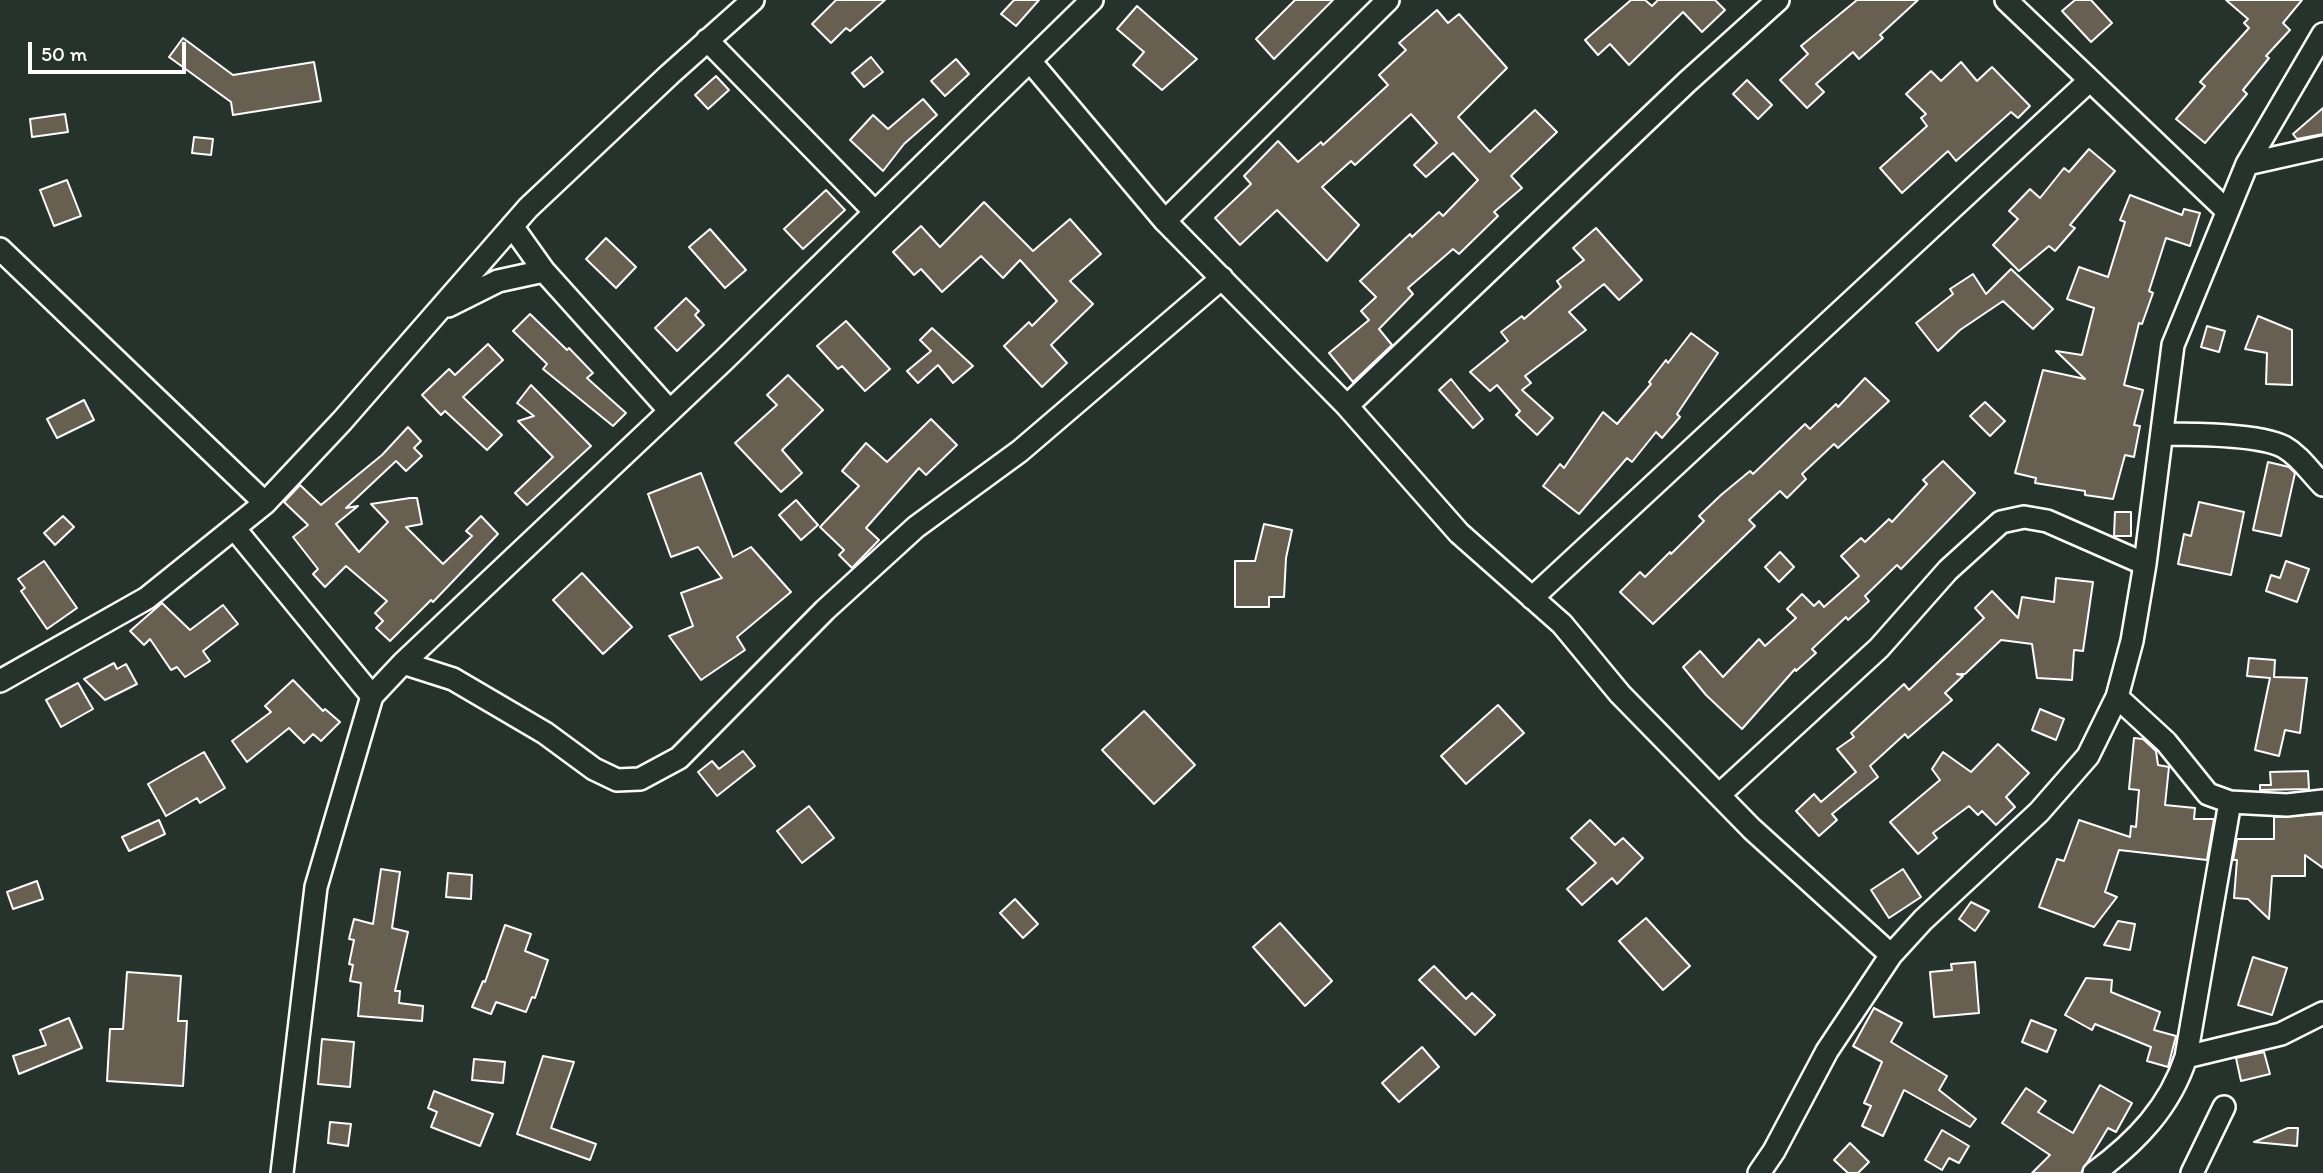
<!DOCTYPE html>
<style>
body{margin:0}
#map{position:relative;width:2323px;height:1173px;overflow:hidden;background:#26332d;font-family:Itim,sans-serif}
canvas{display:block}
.scale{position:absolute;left:28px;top:42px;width:158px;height:32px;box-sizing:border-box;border:4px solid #fff;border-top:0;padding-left:9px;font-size:21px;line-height:24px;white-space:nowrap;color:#fff;-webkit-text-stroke:5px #26332d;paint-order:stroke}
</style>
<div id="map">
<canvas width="2323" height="1173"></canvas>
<div class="scale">50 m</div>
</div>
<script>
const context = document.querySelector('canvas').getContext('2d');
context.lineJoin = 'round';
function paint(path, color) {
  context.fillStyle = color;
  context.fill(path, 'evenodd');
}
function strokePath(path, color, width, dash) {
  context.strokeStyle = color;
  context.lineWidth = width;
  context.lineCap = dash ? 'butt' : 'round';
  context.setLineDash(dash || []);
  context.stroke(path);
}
const building = new Path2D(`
 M 836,0 L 885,0 L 850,31 L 846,28 L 831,43 L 812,24 Z
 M 1014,0 L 1039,0 L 1016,26 L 1001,14 Z
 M 1295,0 L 1333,0 L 1274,59 L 1256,39 Z
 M 1631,0 L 1645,0 L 1652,6 L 1658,0 L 1715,0 L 1725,10 L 1702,32 L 1683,12 L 1629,65 L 1610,44 L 1598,55 L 1585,40 Z
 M 1857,0 L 1918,0 L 1880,35 L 1883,38 L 1859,59 L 1853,52 L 1816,84 L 1824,92 L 1807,108 L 1780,80 L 1808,54 L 1801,46 Z
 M 2075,0 L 2091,0 L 2112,23 L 2091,42 L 2062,11 Z
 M 2226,0 L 2302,0 L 2283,23 L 2290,30 L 2266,56 L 2269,58 L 2243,90 L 2247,94 L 2205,143 L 2176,119 L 2205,86 L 2200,82 L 2249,28 L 2244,23 L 2248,19 Z
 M 1137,6 L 1197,59 L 1162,90 L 1133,65 L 1144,52 L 1117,29 Z
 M 1437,10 L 1448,23 L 1459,14 L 1507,68 L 1458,117 L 1490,152 L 1535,110 L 1557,132 L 1511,176 L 1522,188 L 1494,212 L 1498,216 L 1459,254 L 1453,249 L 1408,288 L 1413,294 L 1379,329 L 1392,345 L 1353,382 L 1329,353 L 1369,320 L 1361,311 L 1376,297 L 1360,281 L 1410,234 L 1412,237 L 1439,212 L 1443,216 L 1478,180 L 1453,153 L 1426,177 L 1414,165 L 1437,143 L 1411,114 L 1355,165 L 1351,161 L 1322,187 L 1359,225 L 1327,261 L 1277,210 L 1240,245 L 1215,218 L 1251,184 L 1244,176 L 1278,141 L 1298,162 L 1321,142 L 1323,145 L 1388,85 L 1379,75 L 1406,50 L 1399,43 Z
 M 183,38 L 233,75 L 314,62 L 321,101 L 233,115 L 231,102 L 169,57 Z
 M 871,57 L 883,72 L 864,87 L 852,73 Z
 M 956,59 L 969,74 L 945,96 L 931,81 Z
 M 1961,62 L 1977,81 L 1992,67 L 2030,106 L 2018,118 L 2011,112 L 1956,161 L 1948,151 L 1902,193 L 1880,168 L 1927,126 L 1921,118 L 1926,114 L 1906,94 L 1931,71 L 1941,81 Z
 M 716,76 L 729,90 L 708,109 L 695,95 Z
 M 1747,80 L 1772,105 L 1758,119 L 1733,94 Z
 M 923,99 L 937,115 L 904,144 L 883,171 L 850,140 L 873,115 L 888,129 Z
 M 2323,108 L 2323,134 L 2297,139 L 2293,134 Z
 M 65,114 L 68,132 L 32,137 L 30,119 Z
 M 194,137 L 213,139 L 211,155 L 192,153 Z
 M 2089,149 L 2115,171 L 2070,225 L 2075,228 L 2055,251 L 2049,246 L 2019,271 L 1993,245 L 2018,219 L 2009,211 L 2030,189 L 2040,198 L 2064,168 L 2069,172 Z
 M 67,180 L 81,216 L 54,226 L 40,190 Z
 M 826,190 L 845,210 L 803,249 L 784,229 Z
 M 2130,195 L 2182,215 L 2184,209 L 2200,213 L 2190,246 L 2166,238 L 2149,291 L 2153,293 L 2142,324 L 2139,323 L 2124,385 L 2143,390 L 2134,425 L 2140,426 L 2134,457 L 2125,455 L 2113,499 L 2085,495 L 2085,491 L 2035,483 L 2036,478 L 2015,473 L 2043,370 L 2085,379 L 2056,351 L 2082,355 L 2094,308 L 2067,299 L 2079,267 L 2108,277 L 2125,222 L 2120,220 Z
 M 984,202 L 1033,251 L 1070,219 L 1101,254 L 1070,281 L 1093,304 L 1051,345 L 1067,363 L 1042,387 L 1004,346 L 1029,322 L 1032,326 L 1057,301 L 1020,260 L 1003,278 L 981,256 L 942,292 L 921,269 L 914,275 L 893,252 L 921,226 L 940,247 Z
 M 1596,228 L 1642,280 L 1619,300 L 1604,284 L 1569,312 L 1586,330 L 1525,376 L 1531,383 L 1522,390 L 1553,418 L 1537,435 L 1516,415 L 1520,411 L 1497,385 L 1490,391 L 1470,372 L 1508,341 L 1501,332 L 1522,316 L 1524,319 L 1561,287 L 1557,281 L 1584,260 L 1573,248 Z
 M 710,229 L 746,270 L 725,288 L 689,247 Z
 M 606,238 L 636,267 L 616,288 L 586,259 Z
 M 2011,269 L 2053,309 L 2033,329 L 2003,301 L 1960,330 L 1938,351 L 1916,323 L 1953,294 L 1950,289 L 1973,274 L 1986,294 Z
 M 686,298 L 699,311 L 695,315 L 704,325 L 677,351 L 655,328 Z
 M 530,314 L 567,350 L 569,348 L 593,373 L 587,378 L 626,413 L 613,426 L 543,369 L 547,364 L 513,331 Z
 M 2258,316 L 2292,330 L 2292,385 L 2266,384 L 2267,353 L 2245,349 Z
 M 846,321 L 890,369 L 865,391 L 842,366 L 838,369 L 817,346 Z
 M 2207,326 L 2225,331 L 2219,352 L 2201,347 Z
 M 932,328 L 973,366 L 953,383 L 938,365 L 918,383 L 907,371 L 931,351 L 920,340 Z
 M 1691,333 L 1718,353 L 1677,414 L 1680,417 L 1662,438 L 1656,432 L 1632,462 L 1627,458 L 1579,514 L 1543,486 L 1560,464 L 1564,468 L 1603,412 L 1617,424 L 1651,384 L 1649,382 L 1666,360 L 1668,363 Z
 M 488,344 L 503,360 L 463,397 L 502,435 L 487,450 L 445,411 L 441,415 L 422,395 L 449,369 L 455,375 Z
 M 788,375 L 823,410 L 782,450 L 802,473 L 781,492 L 735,443 L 777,405 L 767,395 Z
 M 1865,378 L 1889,401 L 1838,448 L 1834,444 L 1802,474 L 1806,479 L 1787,498 L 1780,491 L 1749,520 L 1755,526 L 1653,624 L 1620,592 L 1640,572 L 1645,577 L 1670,552 L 1671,554 L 1704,521 L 1699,516 L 1721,495 L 1750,471 L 1753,474 L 1805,424 L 1810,429 L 1836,404 L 1838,407 Z
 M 1451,379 L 1483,419 L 1473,428 L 1439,390 Z
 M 531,385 L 591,446 L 527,505 L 515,493 L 553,457 L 518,421 L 534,416 L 517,403 Z
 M 84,400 L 94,420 L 57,438 L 47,419 Z
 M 1985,402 L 2005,421 L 1990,436 L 1970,416 Z
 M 931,419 L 957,445 L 926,475 L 919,468 L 866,528 L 879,540 L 852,568 L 839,555 L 844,550 L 820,527 L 859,486 L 842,471 L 866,443 L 887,462 Z
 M 408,427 L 421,441 L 414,448 L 422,456 L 406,471 L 396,461 L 346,508 L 358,506 L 336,524 L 359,552 L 388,522 L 371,504 L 410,498 L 417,498 L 422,524 L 406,527 L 443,564 L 472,536 L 466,531 L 481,516 L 498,534 L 433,602 L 431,600 L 390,641 L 376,628 L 383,621 L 375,613 L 387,601 L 346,566 L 325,587 L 313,574 L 318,569 L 293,537 L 308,525 L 284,502 L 300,485 L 321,505 L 382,455 Z
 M 1943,461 L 1975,493 L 1901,569 L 1897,565 L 1865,596 L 1869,601 L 1848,620 L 1846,617 L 1812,649 L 1816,653 L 1796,671 L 1795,669 L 1742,729 L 1706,695 L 1683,667 L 1700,651 L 1723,677 L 1759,639 L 1765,646 L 1796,618 L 1787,609 L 1802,594 L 1814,606 L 1819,601 L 1824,607 L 1859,576 L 1841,556 L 1861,538 L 1865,542 L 1889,519 L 1892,522 L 1927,484 L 1923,480 Z
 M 2268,462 L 2289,467 L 2295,473 L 2281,536 L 2253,530 Z
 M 701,473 L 733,557 L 751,547 L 791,592 L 737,637 L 745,650 L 701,680 L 669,636 L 693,626 L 681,593 L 722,578 L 698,547 L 671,557 L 648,494 Z
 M 796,500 L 818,525 L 801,540 L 779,515 Z
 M 2199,502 L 2244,512 L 2231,575 L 2178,564 L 2184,534 L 2191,536 Z
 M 2115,512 L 2131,512 L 2131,536 L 2114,536 Z
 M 63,516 L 74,527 L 55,545 L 44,533 Z
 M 1264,524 L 1292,530 L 1286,558 L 1284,597 L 1269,597 L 1269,607 L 1235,607 L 1235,561 L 1255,561 Z
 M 1780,552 L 1794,567 L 1779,582 L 1765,567 Z
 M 44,561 L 77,608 L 47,629 L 21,591 L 25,588 L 18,579 Z
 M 2286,561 L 2309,569 L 2297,602 L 2266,591 L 2271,575 L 2280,578 Z
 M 582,573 L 632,627 L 603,654 L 553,600 Z
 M 2056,578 L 2093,582 L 2083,651 L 2074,650 L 2072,680 L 2037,678 L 2032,644 L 2001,640 L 1965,674 L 1957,674 L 1963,676 L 1945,693 L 1952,700 L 1908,738 L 1905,734 L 1870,766 L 1878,777 L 1832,814 L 1837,820 L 1819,836 L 1796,811 L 1814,794 L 1821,802 L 1856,772 L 1837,749 L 1854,737 L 1851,733 L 1904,684 L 1909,690 L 1984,618 L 1975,608 L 1992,591 L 2018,618 L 2022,597 L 2054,602 Z
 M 162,603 L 190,630 L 223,605 L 238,624 L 203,651 L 210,661 L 185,677 L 177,667 L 171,670 L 150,639 L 144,645 L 130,631 Z
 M 2249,658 L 2275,660 L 2274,677 L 2307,678 L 2300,733 L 2285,730 L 2279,756 L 2255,750 L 2270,678 L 2247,676 Z
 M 114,663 L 117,669 L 126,664 L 137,684 L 105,700 L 84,679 Z
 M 293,680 L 323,711 L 325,709 L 340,722 L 321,741 L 313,734 L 304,743 L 289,728 L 247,762 L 232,741 L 271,712 L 265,706 Z
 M 78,683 L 93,709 L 61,727 L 46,700 Z
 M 1498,705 L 1524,733 L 1466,784 L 1441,756 Z
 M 2040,709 L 2064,719 L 2056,740 L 2032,730 Z
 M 1144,711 L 1195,765 L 1154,804 L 1102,750 Z
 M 2134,738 L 2143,739 L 2156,751 L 2158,765 L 2169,767 L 2165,805 L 2195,808 L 2194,819 L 2214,819 L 2207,860 L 2119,850 L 2105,892 L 2117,897 L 2094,927 L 2039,907 L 2057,859 L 2064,861 L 2079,820 L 2130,837 L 2131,826 L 2136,827 L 2139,790 L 2129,789 Z
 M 1998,744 L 2029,773 L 2006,797 L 2015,807 L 1996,825 L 1982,811 L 1978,815 L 1969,806 L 1933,833 L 1937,838 L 1918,854 L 1890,822 L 1940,780 L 1932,769 L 1943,752 L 1971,772 Z
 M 743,751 L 755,766 L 717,796 L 698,772 L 712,761 L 719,769 Z
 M 204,752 L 225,788 L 200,803 L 197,798 L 166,816 L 148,784 Z
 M 2308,771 L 2309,789 L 2260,790 L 2260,785 L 2271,785 L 2270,772 Z
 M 809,806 L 834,838 L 802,863 L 777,831 Z
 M 2323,814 L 2323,868 L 2305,855 L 2305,876 L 2272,876 L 2269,919 L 2248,899 L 2234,898 L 2237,860 L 2233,860 L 2237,839 L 2274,839 L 2274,817 Z
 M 159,820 L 165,834 L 129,851 L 122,837 Z
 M 1590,820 L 1615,845 L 1623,838 L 1643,858 L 1617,884 L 1612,878 L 1582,905 L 1567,889 L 1596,863 L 1571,838 Z
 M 381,869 L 400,872 L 392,928 L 408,932 L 395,991 L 400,991 L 399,1003 L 423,1006 L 422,1021 L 358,1016 L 361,983 L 350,981 L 353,965 L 349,964 L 354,940 L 349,939 L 354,919 L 373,924 Z
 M 1903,869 L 1921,897 L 1889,918 L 1871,890 Z
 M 448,873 L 472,875 L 471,899 L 446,897 Z
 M 37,881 L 43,899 L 13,909 L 7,892 Z
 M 1015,899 L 1038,924 L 1023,938 L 1000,913 Z
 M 1971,902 L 1989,911 L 1975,931 L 1959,919 Z
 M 1646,918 L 1690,966 L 1663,990 L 1619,941 Z
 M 2118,921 L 2135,924 L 2130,950 L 2104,945 Z
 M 1280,923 L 1332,981 L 1305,1006 L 1253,947 Z
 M 505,925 L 531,934 L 525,951 L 548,960 L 535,998 L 532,997 L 526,1012 L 496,1002 L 491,1014 L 472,1007 L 483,981 L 485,982 Z
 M 2253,957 L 2287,968 L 2272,1015 L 2238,1005 Z
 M 1975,962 L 1979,1013 L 1934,1017 L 1930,972 L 1952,970 L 1951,964 Z
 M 1434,966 L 1466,999 L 1472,993 L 1495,1015 L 1475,1035 L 1419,980 Z
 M 127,972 L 181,976 L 178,1021 L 187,1021 L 183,1086 L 107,1081 L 110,1029 L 123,1029 Z
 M 2086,978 L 2112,980 L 2111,992 L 2160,1012 L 2154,1030 L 2176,1036 L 2168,1067 L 2147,1061 L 2151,1047 L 2095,1024 L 2092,1030 L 2065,1015 Z
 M 1874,1008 L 1902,1023 L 1891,1042 L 1947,1076 L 1939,1090 L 1976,1119 L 1970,1127 L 1904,1090 L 1883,1136 L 1862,1126 L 1871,1106 L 1864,1103 L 1882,1062 L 1853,1046 Z
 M 69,1018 L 82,1048 L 19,1074 L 13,1056 L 46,1045 L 40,1030 Z
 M 2031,1020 L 2056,1030 L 2047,1052 L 2022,1042 Z
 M 322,1039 L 354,1042 L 350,1087 L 318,1084 Z
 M 1422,1047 L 1439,1067 L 1399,1102 L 1382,1083 Z
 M 2264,1052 L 2270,1074 L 2241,1081 L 2236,1058 Z
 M 543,1056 L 574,1062 L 551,1128 L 596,1144 L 590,1160 L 517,1134 Z
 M 474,1059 L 505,1062 L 503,1083 L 472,1080 Z
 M 2100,1085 L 2132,1103 L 2116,1132 L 2108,1128 L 2081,1173 L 2032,1173 L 2050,1155 L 2002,1123 L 2026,1088 L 2046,1101 L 2038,1112 L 2073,1133 Z
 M 434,1091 L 493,1114 L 480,1146 L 431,1127 L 437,1112 L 428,1108 Z
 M 330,1122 L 351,1124 L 348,1146 L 328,1143 Z
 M 2288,1128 L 2298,1128 L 2297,1146 L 2254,1142 Z
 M 1942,1130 L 1969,1146 L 1959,1163 L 1949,1158 L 1942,1170 L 1925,1160 Z
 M 1850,1143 L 1869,1162 L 1858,1173 L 1848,1173 L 1834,1160 Z`);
paint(building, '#675f50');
strokePath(building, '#fff', 2);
const street = new Path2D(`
 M 2006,0 L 2226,210
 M 707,40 L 875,212
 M 1030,61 L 1165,221 L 1347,406 L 1459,533 L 1562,624 L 1620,694 L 1752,829 L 1891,955
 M 2247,164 L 2323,147
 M 1165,221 L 1388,0
 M 512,226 L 544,271 L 670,411
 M 0,249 L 265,503
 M 448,306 L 498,281 L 544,271
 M 1347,406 L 1687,82 L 1778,0
 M 2164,434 C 2192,434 2260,434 2284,447 C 2300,456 2310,472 2323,485
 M 234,528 L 372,696
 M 1532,598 L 2089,81
 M 403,663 L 453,679 L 545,733 L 594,769 L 617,780 L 640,779 L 679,758 L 825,610 L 916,527 L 1020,451 L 1222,278
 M 0,681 L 147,598 L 265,503 L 342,421 L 528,208 L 669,75 L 753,0
 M 2117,697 L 2166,742 L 2208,794 L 2230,802 L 2287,805 L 2323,801
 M 1719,795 L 1879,648 L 1948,570 L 2001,522 L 2024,517 L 2047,521 L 2145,564
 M 2186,1057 L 2230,802
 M 282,1173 L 316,887 L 372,696 L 403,663 L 724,360 L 1092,0
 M 1759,1173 L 1774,1151 L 1827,1051 L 1891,955 L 1923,920 L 2039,812 L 2088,756 L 2117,697 L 2132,641 L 2145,564 L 2173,345 L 2247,164 L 2323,34
 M 2094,1173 C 2136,1142 2170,1107 2186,1057 L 2281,1034 L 2323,1013
 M 2192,1173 L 2224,1107`);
strokePath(street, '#fff', 26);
strokePath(street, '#26332d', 21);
</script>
